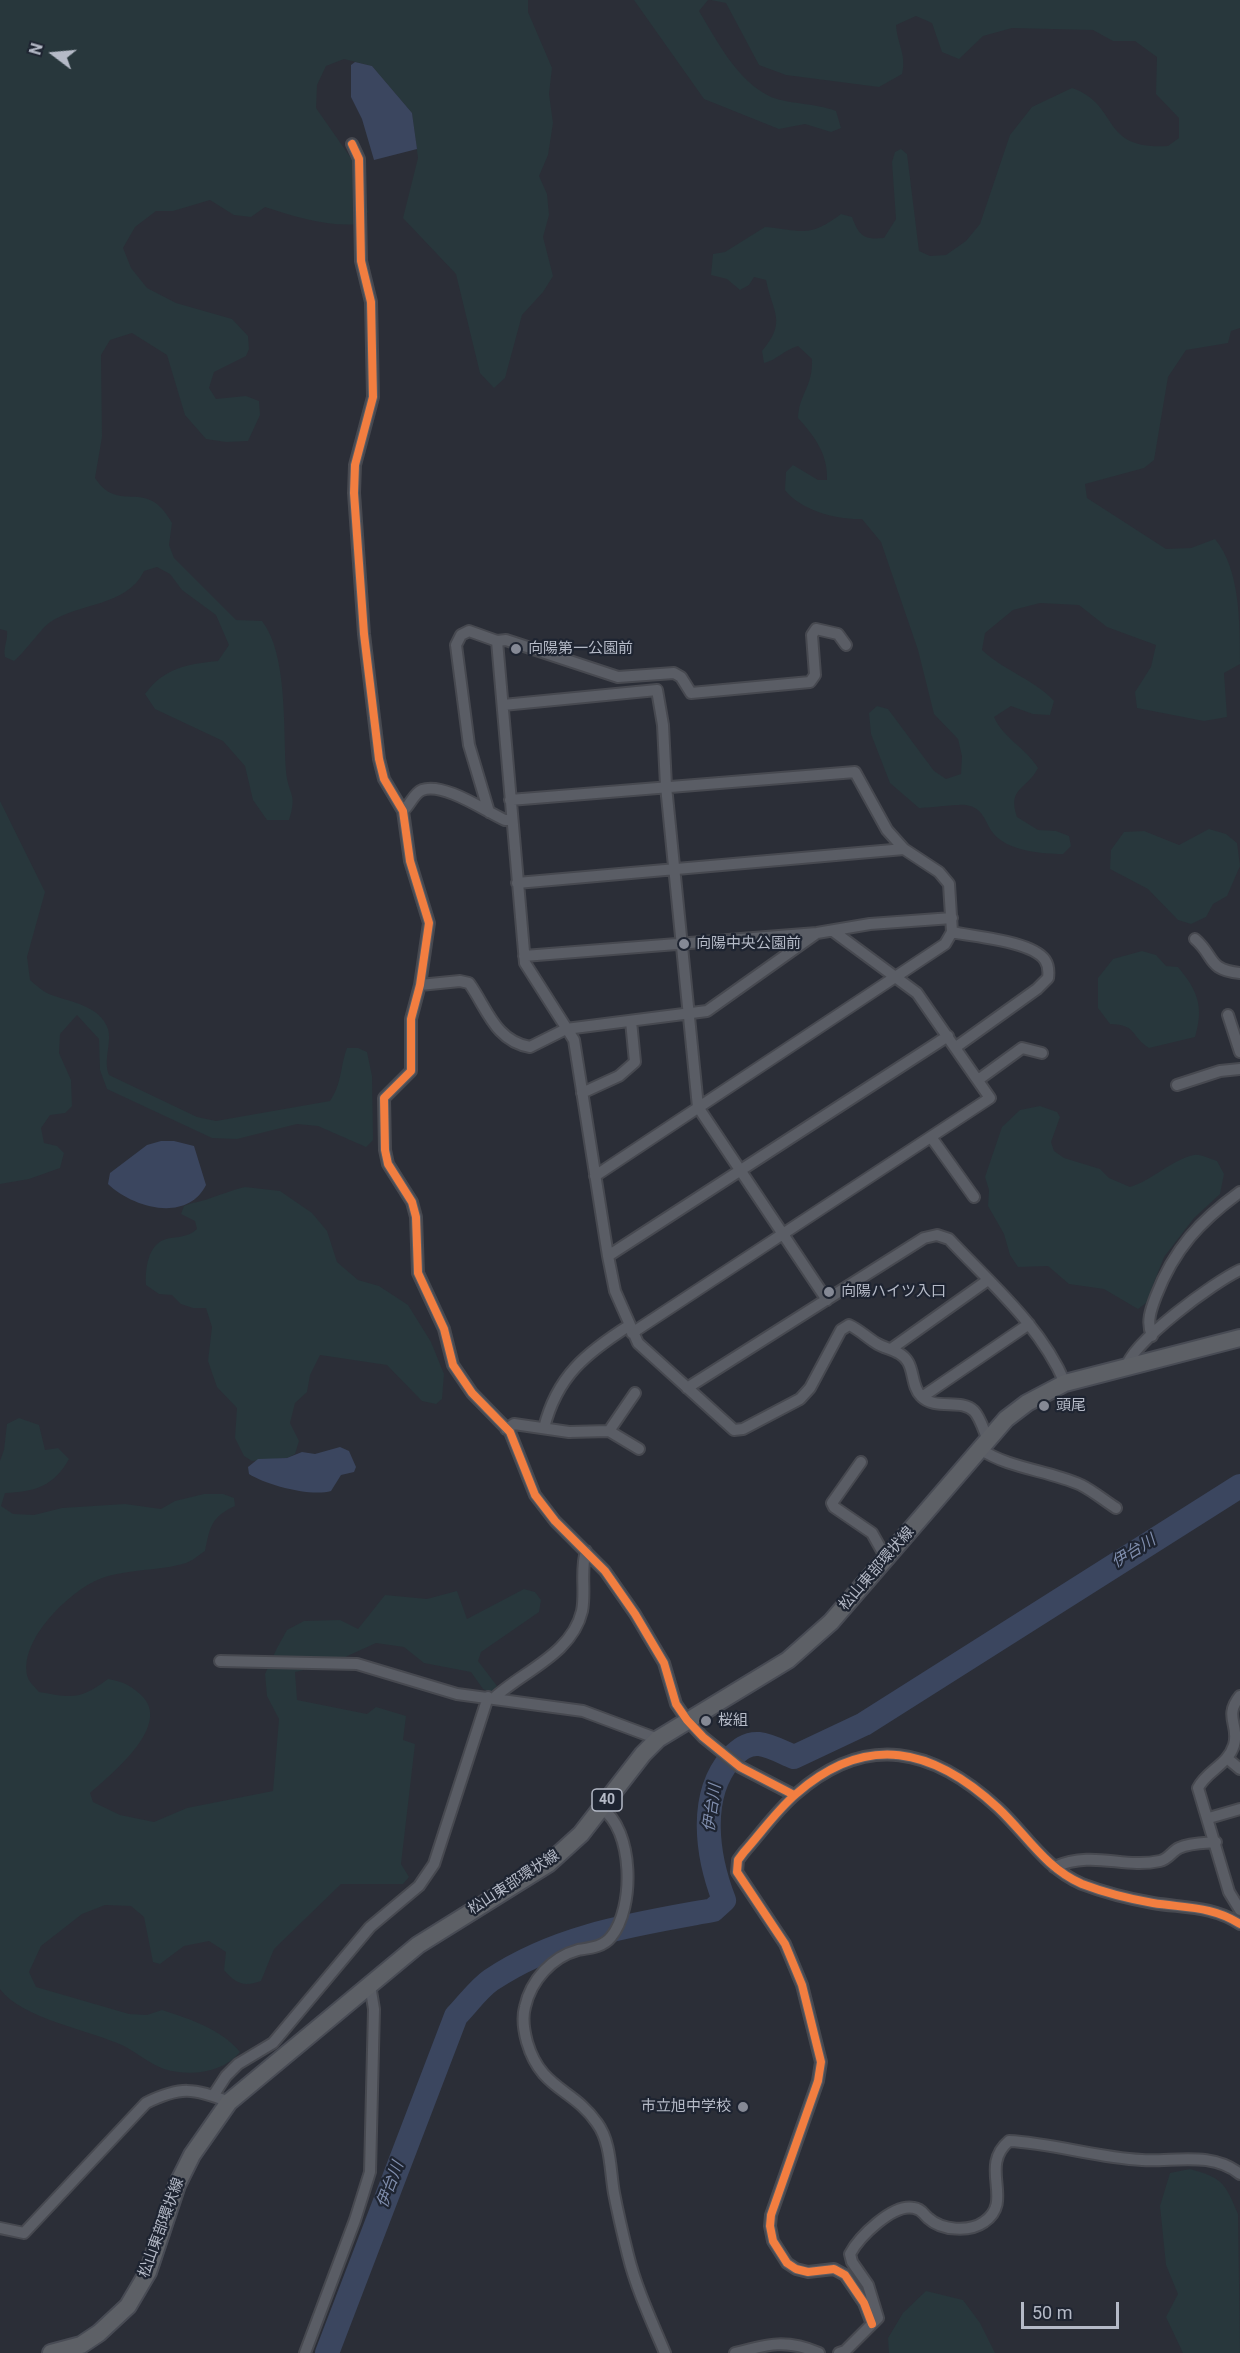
<!DOCTYPE html>
<meta charset="utf-8">
<style>
body{margin:0}
#map{position:relative;width:1240px;height:2353px;overflow:hidden;background:#2b2e37;font-family:Roboto,sans-serif}
canvas{display:block}
.north{position:absolute;left:24px;top:24px;width:60px;height:60px;-webkit-text-stroke:4px #1e2431;paint-order:stroke;rotate:286deg;font-size:16px;font-weight:700;line-height:24px;text-align:center;color:#b5bac7}
.north::after{content:'';display:block;margin:auto;width:21px;height:27px;background:#b5bac7;clip-path:polygon(50% 0,100% 100%,50% 72%,0 100%)}
.scale{position:absolute;left:1021px;top:2302px;width:98px;height:27px;box-sizing:border-box;border:3px solid #b5bac7;border-top:0;padding-left:8px;font-size:18px;line-height:21px;white-space:nowrap;color:#b5bac7;-webkit-text-stroke:4px #1e2431;paint-order:stroke}
</style>
<div id="map">
<canvas width="1240" height="2353"></canvas>
<div class="north">N</div>
<div class="scale">50 m</div>
</div>
<script>
const context = document.querySelector('canvas').getContext('2d');
context.lineJoin = 'round';
function paint(path, color) {
  context.fillStyle = color;
  context.fill(path, 'evenodd');
}
function strokePath(path, color, width, dash) {
  context.strokeStyle = color;
  context.lineWidth = width;
  context.lineCap = dash ? 'butt' : 'round';
  context.setLineDash(dash || []);
  context.stroke(path);
}
function drawText(font, color, halo, rows, align = 'center') {
  context.font = font + ' Roboto,"Noto Sans JP",sans-serif';
  context.lineWidth = 4.5;
  context.setLineDash([]);
  context.textBaseline = 'middle';
  context.strokeStyle = halo;
  context.fillStyle = color;
  for (const [text, x, y, turn = 0] of rows) {
    context.save();
    context.translate(x, y);
    context.rotate((+turn || 0) * Math.PI / 180);
    context.textAlign = isNaN(turn) ? turn : align;
    if (halo) context.strokeText(text, 0, 0);
    context.fillText(text, 0, 0);
    context.restore();
  }
}
paint(new Path2D(`
 M 0,0 L 528,0 L 528,12 L 552,68 L 549,94 L 553,123 L 548,155 L 539,176 L 547,194 L 549,215 L 543,237 L 553,276 L 543,292 L 522,315 L 505,378 L 494,388 L 480,373 L 456,274 L 403,218 L 418,158 L 412,113 L 372,66 L 344,59 L 326,66 L 317,85 L 316,108 L 360,171 L 368,212 L 360,224 C 327,227 296,217 265,207 L 251,217 L 234,215 L 210,200 L 173,211 L 156,211 L 135,227 L 123,248 L 131,268 L 147,288 L 176,303 L 232,319 L 248,336 L 249,349 L 246,356 L 214,372 L 209,388 L 216,399 L 246,396 L 259,401 L 260,415 L 248,441 L 226,442 L 206,439 L 185,415 L 167,355 L 132,333 L 110,340 L 101,355 L 102,437 L 95,478 C 120,516 146,475 172,523 L 169,545 L 174,558 L 236,620 L 262,621 C 288,654 283,730 286,771 C 288,795 298,793 289,820 L 267,820 L 253,800 L 245,766 L 223,741 L 155,709 L 145,694 C 164,668 187,664 218,661 L 229,645 L 216,615 L 182,590 L 170,574 L 157,567 L 144,571 C 127,607 79,602 49,623 C 40,630 25,652 14,661 L 5,657 C 3,647 8,641 7,631 L 0,629 Z
 M 634,0 L 708,0 L 699,11 C 717,41 736,79 769,96 C 785,104 816,103 836,111 L 841,128 L 831,132 L 805,124 L 779,129 L 704,99 Z
 M 711,0 L 1240,0 L 1240,328 L 1231,331 L 1228,343 L 1186,350 L 1168,377 L 1154,460 L 1144,468 L 1085,484 L 1087,498 L 1166,549 L 1191,548 L 1215,539 C 1240,569 1240,622 1240,664 L 1224,673 L 1227,717 L 1204,721 L 1137,708 L 1135,692 L 1151,667 L 1156,645 L 1107,627 L 1079,605 L 1040,603 L 1013,610 L 985,633 L 982,650 C 1004,671 1034,679 1054,701 L 1050,715 L 1033,714 L 1011,706 L 994,717 C 1003,738 1026,748 1038,768 C 1027,790 1007,787 1017,817 L 1038,830 L 1056,831 L 1069,836 L 1071,846 L 1063,854 C 1042,854 1007,851 993,833 C 984,821 984,808 966,805 C 959,804 929,808 919,808 L 890,783 L 871,734 L 869,713 L 877,706 L 888,709 L 934,771 L 946,779 L 961,774 L 962,756 L 958,739 L 934,714 L 918,650 L 881,542 L 862,519 C 837,520 800,510 785,490 L 786,472 L 793,465 L 818,480 L 827,480 C 828,454 815,437 798,418 C 799,394 813,387 812,359 L 798,346 C 784,350 777,360 764,363 L 762,351 C 787,321 773,314 766,280 L 754,277 L 749,285 L 740,290 L 727,279 L 711,275 L 713,254 L 725,252 L 765,227 C 802,230 808,239 841,214 L 852,217 C 859,236 864,240 884,238 L 896,219 L 892,162 L 895,152 L 901,149 L 907,154 L 919,251 L 930,256 L 946,255 L 966,241 L 980,224 L 1010,135 L 1032,107 L 1072,88 C 1121,105 1098,150 1168,146 L 1179,138 L 1179,118 L 1156,94 L 1157,57 L 1135,41 L 1113,41 L 1093,30 L 1012,28 L 983,36 L 959,59 L 942,52 L 932,23 L 916,16 L 896,25 C 897,43 907,56 902,74 L 879,87 L 786,75 L 759,65 L 726,3 Z
 M 0,801 L 45,892 L 27,957 L 30,980 C 36,985 42,991 49,994 C 69,1002 100,1005 108,1029 C 112,1043 103,1060 109,1075 L 197,1117 L 216,1121 L 330,1101 C 342,1084 340,1067 347,1048 L 358,1048 L 367,1052 L 372,1076 L 373,1140 L 366,1147 L 318,1126 L 297,1124 L 237,1139 L 212,1138 L 107,1089 L 100,1070 L 99,1039 L 77,1015 L 60,1034 L 59,1053 L 71,1080 L 72,1106 L 65,1113 L 50,1115 L 41,1128 L 44,1143 L 57,1146 L 64,1153 L 60,1168 L 29,1179 L 0,1184 Z
 M 1209,829 L 1226,834 L 1237,843 L 1240,866 L 1227,896 L 1213,904 L 1206,917 L 1191,924 L 1178,920 L 1148,889 L 1110,869 L 1111,850 L 1124,832 L 1144,831 L 1179,845 Z
 M 1142,951 L 1156,955 L 1166,966 L 1178,967 C 1198,991 1204,1007 1195,1037 L 1149,1048 C 1130,1036 1138,1025 1110,1024 L 1098,1008 L 1098,978 L 1113,959 Z
 M 1040,1106 L 1057,1112 L 1060,1117 L 1051,1142 L 1054,1151 L 1064,1158 L 1100,1169 L 1109,1178 L 1130,1187 C 1153,1180 1171,1160 1194,1155 C 1201,1154 1210,1159 1217,1161 L 1224,1174 L 1220,1194 L 1194,1218 L 1164,1257 L 1146,1303 L 1138,1309 L 1104,1289 L 1069,1284 L 1048,1266 L 1018,1267 L 1010,1255 L 1004,1234 L 988,1206 L 989,1190 L 985,1177 L 1002,1127 L 1020,1110 Z
 M 245,1187 L 280,1191 L 312,1213 L 327,1231 L 337,1262 L 358,1280 L 379,1286 L 408,1305 L 431,1342 L 444,1374 L 442,1399 L 436,1404 L 422,1401 L 387,1365 L 320,1355 L 310,1375 L 307,1392 L 295,1403 L 290,1423 L 299,1441 L 295,1454 L 287,1458 L 252,1461 L 244,1456 L 235,1438 L 237,1408 L 217,1387 L 208,1361 L 212,1327 L 206,1308 L 193,1308 L 181,1304 L 172,1295 L 159,1294 L 146,1285 C 145,1269 148,1244 166,1239 C 179,1236 187,1238 197,1229 L 195,1221 L 181,1214 L 184,1206 C 193,1202 200,1202 208,1199 C 220,1195 232,1190 245,1187 Z
 M 19,1418 L 39,1425 L 45,1450 L 58,1448 L 69,1459 C 54,1486 35,1492 5,1493 L 1,1506 L 13,1514 L 34,1515 L 62,1508 L 125,1504 L 161,1509 L 175,1501 L 204,1494 L 223,1494 L 234,1498 L 235,1506 C 211,1517 210,1527 205,1551 C 199,1555 192,1561 186,1563 C 157,1572 123,1568 95,1581 C 66,1595 17,1643 28,1678 C 29,1682 36,1688 39,1692 C 73,1698 80,1700 108,1679 C 123,1682 129,1684 141,1695 C 173,1724 113,1773 90,1793 L 93,1802 L 120,1815 L 154,1822 L 187,1808 L 273,1791 L 279,1719 L 267,1696 L 265,1674 L 277,1648 L 287,1630 L 304,1621 L 340,1620 L 358,1629 L 385,1595 L 427,1599 L 457,1591 L 467,1619 L 524,1589 L 535,1592 L 541,1600 L 539,1612 L 481,1652 L 478,1661 L 497,1686 L 492,1693 L 483,1689 L 471,1672 L 424,1663 L 404,1647 L 376,1643 L 332,1663 L 295,1672 L 297,1700 L 367,1714 L 376,1707 L 406,1716 L 403,1740 L 415,1744 L 401,1864 L 409,1877 L 403,1884 L 341,1884 L 274,1949 L 261,1981 C 244,1987 236,1984 224,1970 L 226,1952 L 209,1941 L 184,1946 L 160,1964 L 153,1962 L 144,1917 L 131,1906 L 105,1905 L 82,1914 L 41,1946 L 29,1972 L 36,1987 L 129,2014 L 147,2015 L 162,2010 C 190,2019 221,2029 240,2052 C 223,2073 190,2077 164,2069 C 150,2064 137,2053 124,2046 C 90,2030 22,2019 0,1989 L 0,1461 L 4,1450 L 7,1424 Z
 M 1190,2169 C 1223,2178 1225,2183 1238,2214 L 1240,2353 L 1183,2353 L 1166,2317 L 1178,2294 L 1166,2265 L 1160,2206 L 1170,2173 Z
 M 926,2291 L 963,2300 L 980,2323 L 995,2353 L 889,2353 L 888,2338 L 903,2313 Z`), '#28373c');
paint(new Path2D(`
 M 355,62 L 372,66 L 412,113 L 417,149 L 374,160 L 362,119 L 351,97 L 351,65 Z
 M 161,1141 L 174,1141 L 194,1146 L 206,1185 C 187,1223 133,1208 108,1184 L 110,1173 L 147,1145 Z
 M 340,1447 L 349,1451 L 356,1467 L 354,1472 L 341,1475 L 331,1491 C 311,1497 266,1485 249,1474 L 248,1467 L 258,1459 L 287,1458 L 302,1452 L 315,1454 Z`), '#3b465f');
strokePath(new Path2D(`
 M 327,2353 L 456,2016 C 467,2005 478,1989 491,1980 C 558,1935 636,1924 713,1910 L 724,1900 C 707,1856 698,1796 731,1758 C 739,1750 747,1743 759,1744 C 770,1745 784,1753 794,1757 L 864,1724 L 1240,1486`), '#3b465f', 24);
const minor = new Path2D(`
 M 352,144 L 359,159 L 361,261 L 371,302 L 373,397 L 355,465 L 354,493 L 364,634 L 379,759 L 384,779 L 403,811 L 410,861 L 429,923 L 420,985 L 411,1019 L 411,1071 L 384,1098 L 385,1150 L 388,1164 L 412,1202 L 416,1217 L 418,1273 L 444,1329 L 453,1365 L 472,1393 L 510,1432 L 535,1495 L 555,1521 L 605,1571 L 635,1614 L 664,1663 L 676,1704 L 687,1720 L 703,1737 L 740,1767 L 794,1795
 M 497,641 L 525,963 L 574,1040 L 608,1256 L 615,1291 L 638,1343 L 734,1430 L 743,1429 L 800,1399 L 810,1388 L 841,1330 L 849,1325 C 860,1330 866,1337 876,1343 C 887,1350 901,1350 908,1362 C 914,1372 912,1387 921,1396 C 935,1411 961,1398 974,1411 C 980,1417 984,1431 988,1440
 M 503,705 L 657,690 L 663,725 L 666,786 L 698,1107 L 827,1300
 M 510,800 L 855,772 L 887,830 L 904,849 L 939,872 L 949,884 L 952,932 L 945,944 L 595,1176
 M 403,811 C 410,805 414,793 422,790 C 444,782 485,811 505,820 L 512,820
 M 489,812 L 469,745 L 456,645 L 461,635 L 469,631 L 497,641 L 506,640 L 618,677 L 674,673 L 681,677 L 691,693 L 810,682 L 815,675 L 812,635 L 816,629 L 838,634 L 846,645
 M 517,883 L 904,849
 M 952,932 C 975,937 1032,941 1045,960 C 1049,966 1049,971 1048,978 L 1037,989 L 956,1047
 M 1195,939 C 1215,956 1207,970 1240,973
 M 524,956 L 817,933 L 870,924 L 952,918
 M 420,985 L 460,981 L 469,983 C 487,1008 495,1041 530,1047 L 566,1029 L 707,1011 L 817,933
 M 1228,1015 L 1240,1052
 M 978,1080 L 1022,1048 L 1042,1053
 M 1177,1085 L 1220,1071 L 1240,1069
 M 582,1093 L 619,1076 L 635,1062 L 631,1021
 M 931,1137 L 974,1197
 M 608,1256 L 948,1036
 M 632,1333 L 990,1098 L 917,993 L 833,931
 M 1152,1336 C 1146,1322 1151,1309 1156,1296 C 1174,1249 1200,1221 1240,1192
 M 891,1349 L 988,1280
 M 1126,1368 C 1132,1342 1214,1282 1240,1270
 M 687,1388 L 924,1238 L 937,1235 L 949,1239 C 991,1284 1041,1326 1065,1383
 M 922,1397 L 1029,1324
 M 544,1428 C 557,1376 586,1353 630,1325
 M 506,1429 L 514,1424 L 569,1432 L 609,1431 L 635,1393
 M 609,1431 L 639,1449
 M 980,1449 C 1010,1469 1048,1470 1081,1485 C 1093,1491 1105,1501 1116,1508
 M 861,1462 L 832,1503 L 834,1507 L 872,1533 L 886,1558
 M 220,1661 L 357,1664 L 457,1694 L 583,1711 L 658,1739
 M 1240,1696 C 1223,1717 1240,1725 1234,1745 C 1228,1765 1206,1771 1198,1788 L 1229,1892 L 1240,1910
 M 494,1698 C 523,1671 572,1654 582,1611 C 586,1592 580,1570 586,1551
 M 1228,1759 L 1240,1769
 M 601,1808 C 634,1829 635,1908 611,1937 C 603,1947 590,1948 578,1950 C 552,1957 531,1980 525,2007 C 522,2018 524,2031 527,2042 C 541,2090 573,2088 597,2123 C 611,2142 610,2170 614,2193 C 618,2214 623,2235 628,2255 C 636,2288 652,2322 665,2353
 M 1209,1818 L 1240,1809
 M 1054,1867 C 1095,1850 1122,1869 1160,1861 C 1169,1859 1172,1851 1179,1848 C 1189,1843 1204,1843 1216,1842
 M 213,2096 L 226,2076 L 238,2064 L 273,2043 L 370,1927 L 419,1886 L 434,1864 L 488,1697
 M 0,2228 L 24,2233 L 146,2103 C 181,2086 193,2088 229,2102
 M 872,2324 L 864,2303 L 845,2275 L 834,2269 L 808,2272 L 796,2269 L 787,2263 L 773,2241 L 770,2226 L 771,2215 L 818,2081 L 821,2062 L 802,1985 L 785,1944 L 737,1872 L 738,1860 L 744,1852 C 761,1833 777,1810 796,1794 C 867,1732 933,1748 998,1808 C 1026,1834 1045,1868 1082,1884 C 1103,1892 1130,1899 1153,1903 C 1184,1908 1213,1906 1240,1924
 M 305,2353 L 355,2220 L 370,2172 L 374,2009 L 370,1985
 M 735,2353 C 768,2344 787,2339 819,2353
 M 839,2353 L 845,2351 L 878,2318 L 868,2285 L 852,2262 L 850,2254 C 859,2237 893,2203 914,2208 C 922,2209 923,2214 928,2218 C 942,2231 970,2232 984,2222 C 1015,2201 978,2167 1009,2141 C 1053,2143 1097,2158 1142,2160 C 1174,2162 1212,2151 1240,2174`);
const primary = new Path2D(`
 M 51,2353 L 81,2345 L 99,2333 L 128,2306 L 148,2272 L 177,2185 L 192,2155 L 229,2102 L 418,1945 L 548,1864 L 581,1834 L 643,1754 L 658,1739 L 788,1660 L 831,1622 L 1006,1419 L 1027,1403 L 1065,1383 L 1240,1338`);
strokePath(minor, '#474950', 14);
strokePath(primary, '#484b54', 20);
strokePath(minor, '#5a5d65', 10);
strokePath(primary, '#5d6066', 16);
strokePath(new Path2D(`
 M 352,144 L 359,159 L 361,261 L 371,302 L 373,397 L 355,465 L 354,493 L 364,634 L 379,759 L 384,779 L 403,811 L 410,861 L 429,923 L 420,985 L 411,1019 L 411,1071 L 384,1098 L 385,1150 L 388,1164 L 412,1202 L 416,1217 L 418,1273 L 444,1329 L 453,1365 L 472,1393 L 510,1432 L 535,1495 L 555,1521 L 605,1571 L 635,1614 L 664,1663 L 676,1704 L 687,1720 L 703,1737 L 740,1767 L 794,1795
 M 872,2324 L 864,2303 L 845,2275 L 834,2269 L 808,2272 L 796,2269 L 787,2263 L 773,2241 L 770,2226 L 771,2215 L 818,2081 L 821,2062 L 802,1985 L 785,1944 L 737,1872 L 738,1860 L 744,1852 C 761,1833 777,1810 796,1794 C 867,1732 933,1748 998,1808 C 1026,1834 1045,1868 1082,1884 C 1103,1892 1130,1899 1153,1903 C 1184,1908 1213,1906 1240,1924`), '#f27e40', 8);
for (const [x, y, r, color] of [
 [516,649,6,"#858995"],
 [684,944,6,"#858995"],
 [829,1292,6,"#858995"],
 [1044,1406,6,"#858995"],
 [706,1721,6,"#858995"],
 [743,2107,6,"#858995"]
]) {
  const dot = new Path2D();
  dot.arc(x, y, r, 0, 2 * Math.PI);
  context.fillStyle = color;
  context.fill(dot);
  strokePath(dot, '#1e2431', 2);
}
for (const [x, y, w] of [
 [607,1800,30]
]) {
  const box = new Path2D();
  box.roundRect(x - w / 2, y - 11, w, 22, 4.5);
  context.fillStyle = '#1e2431';
  context.fill(box);
  strokePath(box, '#b5bac7', 1.5);
}
drawText('bold 14px', '#b5bac7', null, [
 ["40",607,1800]
]);
drawText('15px', '#b5bac7', '#1e2431', [
 ["向陽第一公園前",528,649],
 ["向陽中央公園前",696,944],
 ["向陽ハイツ入口",841,1292],
 ["頭尾",1056,1406],
 ["桜組",718,1721],
 ["市立旭中学校",731,2107,"right"]
], 'left');
drawText('15px', '#b5bac7', '#1e2431', [
 ["松山東部環状線",877,1569,-49],
 ["松山東部環状線",514,1883,-33],
 ["松山東部環状線",162,2228,-70]
]);
drawText('italic 16px', '#7f8dac', '#1e2431', [
 ["伊台川",1134,1552,-32],
 ["伊台川",713,1808,-82],
 ["伊台川",391,2185,-69]
]);
</script>
